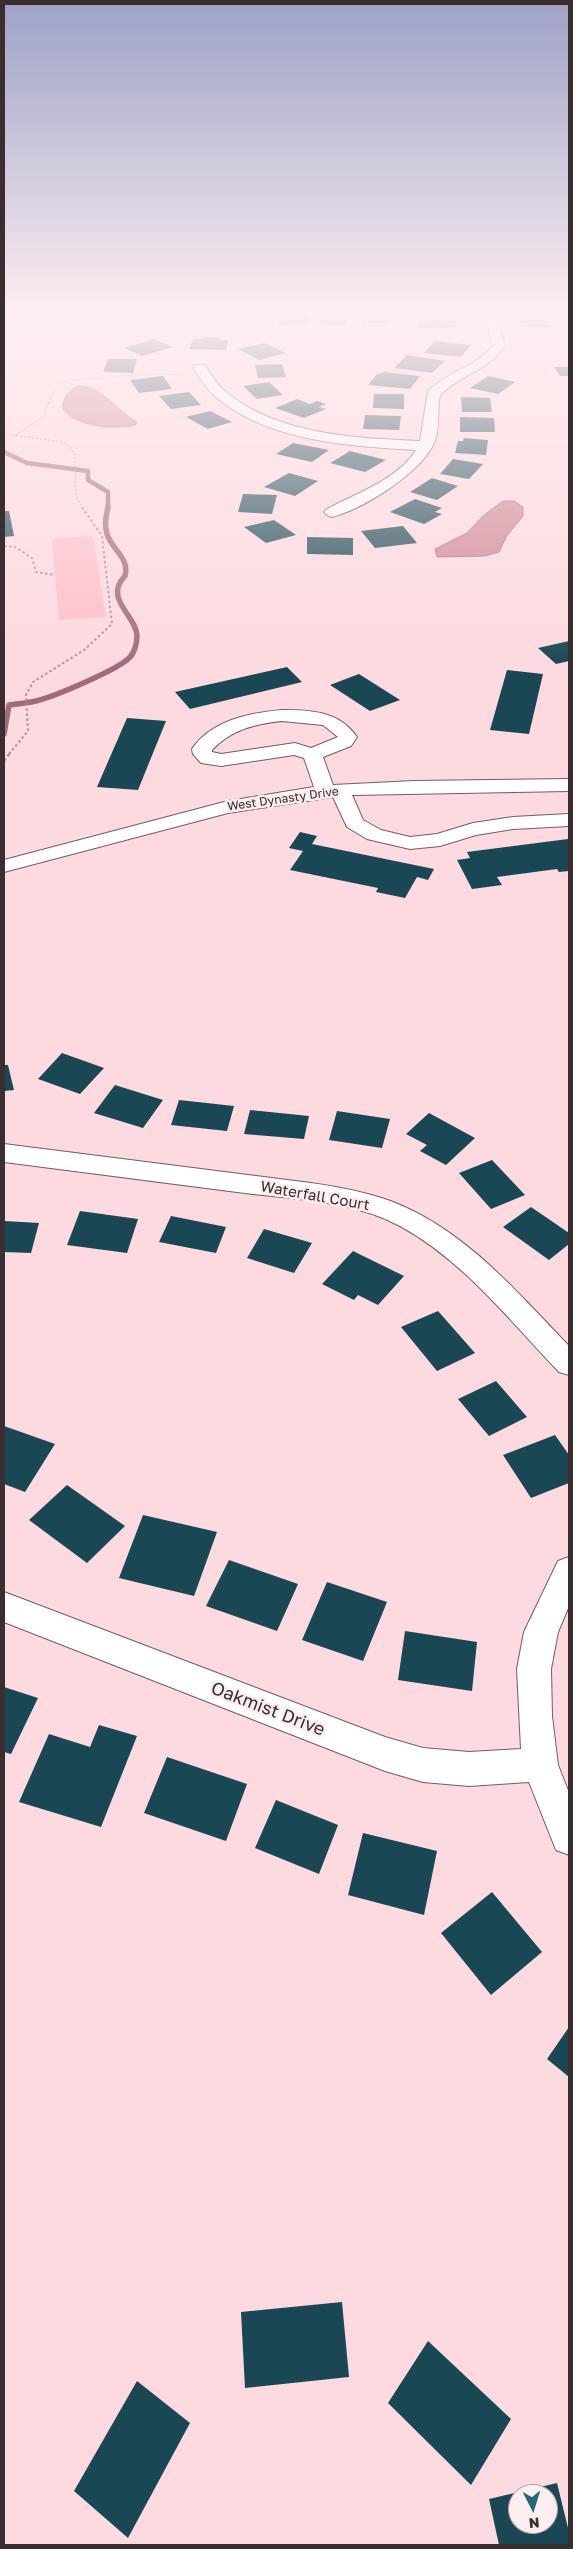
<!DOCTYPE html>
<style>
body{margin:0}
#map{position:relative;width:573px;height:2549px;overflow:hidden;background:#fddadf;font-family:"Golos Text",sans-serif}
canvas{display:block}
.frame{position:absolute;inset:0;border:5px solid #3b2e30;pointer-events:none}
.north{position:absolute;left:508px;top:2484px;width:50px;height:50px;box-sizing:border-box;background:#fcedef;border:1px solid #afa1a3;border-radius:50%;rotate:175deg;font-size:14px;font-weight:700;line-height:20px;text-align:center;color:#3b2e30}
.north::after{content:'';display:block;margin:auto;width:18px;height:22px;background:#246879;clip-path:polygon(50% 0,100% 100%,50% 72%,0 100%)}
</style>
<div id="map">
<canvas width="573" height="2549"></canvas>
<div class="frame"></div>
<div class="north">N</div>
</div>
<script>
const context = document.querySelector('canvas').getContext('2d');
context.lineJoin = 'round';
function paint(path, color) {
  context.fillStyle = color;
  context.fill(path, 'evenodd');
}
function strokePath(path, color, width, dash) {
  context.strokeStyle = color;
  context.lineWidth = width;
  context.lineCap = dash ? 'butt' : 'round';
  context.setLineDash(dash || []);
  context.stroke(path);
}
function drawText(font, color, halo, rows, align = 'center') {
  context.font = font + ' "Golos Text",sans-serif';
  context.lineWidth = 5;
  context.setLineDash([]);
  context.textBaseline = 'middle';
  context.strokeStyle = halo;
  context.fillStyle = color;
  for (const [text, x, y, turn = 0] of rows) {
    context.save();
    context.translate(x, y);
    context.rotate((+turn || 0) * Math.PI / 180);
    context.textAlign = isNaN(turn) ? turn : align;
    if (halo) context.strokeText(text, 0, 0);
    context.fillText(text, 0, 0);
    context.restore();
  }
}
paint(new Path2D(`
 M 93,536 L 106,617 L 59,620 L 52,539 Z`), '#ffbfc9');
const water = new Path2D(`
 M 77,386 C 102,385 117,411 137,422 L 135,425 C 114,430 76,427 62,408 L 66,395 Z
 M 503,501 L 514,501 L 523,507 L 523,516 L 506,537 L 499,552 L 485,556 L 437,557 L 435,549 L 467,533 L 483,516 Z`);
paint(water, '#cd8692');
strokePath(water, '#a16c75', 1);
strokePath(new Path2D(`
 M 4,452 L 27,463 L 88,471 L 88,480 L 108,492 L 108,508`), '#a16c75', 4.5);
strokePath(new Path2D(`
 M 4,734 L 9,705 C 18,704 27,703 36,701 C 53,697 120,669 130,657 C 135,652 137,642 137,635 C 136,616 103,598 125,576 C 130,558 112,550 107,534 C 104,525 106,516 108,507`), '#a16c75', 5.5);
paint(new Path2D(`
 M 43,311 L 75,311 L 65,318 L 38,315 Z
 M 87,311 L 115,311 L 111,316 L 85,314 Z
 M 126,311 L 153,311 L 149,317 L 123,316 Z
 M 165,311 L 194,311 L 192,319 L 162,319 Z
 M 204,311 L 235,311 L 232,319 L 201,318 Z
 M 242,311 L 271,311 L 270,318 L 241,318 Z
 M 320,311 L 348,315 L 347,326 L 319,323 Z
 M 553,311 L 569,311 L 569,320 L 559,321 Z
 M 293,313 L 310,313 L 309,323 L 278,325 L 280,315 L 292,316 Z
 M 438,313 L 439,315 L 452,315 L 458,327 L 420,328 L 415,314 Z
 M 514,313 L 542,313 L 550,327 L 529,327 L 527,323 L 519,323 Z
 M 361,314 L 378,314 L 378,317 L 387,317 L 388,323 L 362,323 Z
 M 203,337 L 220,337 L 219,340 L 228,340 L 226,350 L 189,349 L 193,339 L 202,339 Z
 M 154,339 L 173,347 L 142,356 L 124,348 Z
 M 435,341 L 471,345 L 461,357 L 424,353 Z
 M 265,343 L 286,353 L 259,360 L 238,349 Z
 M 407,355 L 445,361 L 432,373 L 394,368 Z
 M 108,359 L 137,359 L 133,373 L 103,372 Z
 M 282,364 L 286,377 L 258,378 L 255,365 Z
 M 554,367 L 569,367 L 569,376 L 560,376 Z
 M 384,372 L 420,376 L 410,389 L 368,385 L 377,374 Z
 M 163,376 L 172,389 L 139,393 L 130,380 Z
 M 488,376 L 515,382 L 498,394 L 470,388 Z
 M 269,382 L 283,395 L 257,399 L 243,386 Z
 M 189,392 L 201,405 L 171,409 L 159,396 Z
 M 374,394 L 404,394 L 404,409 L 373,408 Z
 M 461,397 L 490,398 L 492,412 L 462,412 Z
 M 297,399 L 310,404 L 317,401 L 326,404 L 319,407 L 326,409 L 304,418 L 275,408 Z
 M 210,411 L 232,422 L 208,429 L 186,417 Z
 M 365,415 L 401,416 L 399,430 L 363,429 Z
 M 460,417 L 494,418 L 495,432 L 460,432 Z
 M 464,438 L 488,440 L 486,455 L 455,453 L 458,441 L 463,441 Z
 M 293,443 L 329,450 L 312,462 L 276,454 Z
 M 350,451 L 386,460 L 365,472 L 330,463 Z
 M 453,459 L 483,464 L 469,479 L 440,474 Z
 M 289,473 L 318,481 L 295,496 L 264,487 Z
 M 432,478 L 458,486 L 437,500 L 410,492 Z
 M 243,494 L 277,495 L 272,514 L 238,512 Z
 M 415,499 L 442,508 L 435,512 L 442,514 L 424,524 L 390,512 Z
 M 4,511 L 9,511 L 14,536 L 4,537 Z
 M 274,520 L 296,535 L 266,543 L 244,527 Z
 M 403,526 L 417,543 L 375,548 L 361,531 Z
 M 307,537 L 353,538 L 353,555 L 307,554 Z
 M 569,641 L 569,661 L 556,664 L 538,648 Z
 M 287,667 L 302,682 L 190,709 L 175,692 Z
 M 507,670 L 543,674 L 529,734 L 490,730 Z
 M 359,674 L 400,700 L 370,711 L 330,685 Z
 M 127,718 L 166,721 L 138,790 L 97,787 Z
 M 300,832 L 317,836 L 312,844 L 434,869 L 428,880 L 417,877 L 405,898 L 376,892 L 378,888 L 290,870 L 303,851 L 289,848 Z
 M 568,839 L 569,871 L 559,872 L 557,869 L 497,877 L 502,885 L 472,889 L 457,860 L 470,858 L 467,852 Z
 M 62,1053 L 104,1068 L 80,1094 L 38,1079 Z
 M 4,1065 L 8,1065 L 14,1090 L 4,1091 Z
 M 115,1085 L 163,1100 L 143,1128 L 94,1113 Z
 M 179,1100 L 234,1106 L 227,1131 L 171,1125 Z
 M 250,1110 L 309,1116 L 304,1139 L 244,1134 Z
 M 337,1111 L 390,1119 L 382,1148 L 329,1140 Z
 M 429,1113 L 475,1138 L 446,1165 L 420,1151 L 427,1145 L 406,1134 Z
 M 492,1160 L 525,1195 L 491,1209 L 459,1173 Z
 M 531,1207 L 569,1233 L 569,1244 L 549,1260 L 503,1227 Z
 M 80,1211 L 138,1219 L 127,1253 L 67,1245 Z
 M 171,1216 L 226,1227 L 216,1253 L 159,1242 Z
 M 4,1221 L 39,1223 L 31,1253 L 4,1252 Z
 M 264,1229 L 312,1243 L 294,1273 L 247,1258 Z
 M 353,1251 L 404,1276 L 378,1305 L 358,1295 L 354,1300 L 322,1284 Z
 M 438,1311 L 475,1353 L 437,1371 L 401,1327 Z
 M 496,1381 L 527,1417 L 489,1436 L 458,1399 Z
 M 4,1426 L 55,1444 L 25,1492 L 4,1484 Z
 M 555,1435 L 569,1455 L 569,1483 L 531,1498 L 503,1455 Z
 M 67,1485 L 125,1526 L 87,1563 L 29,1520 Z
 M 143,1515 L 217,1532 L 194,1596 L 119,1578 Z
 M 229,1560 L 298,1584 L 277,1631 L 206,1606 Z
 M 327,1582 L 387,1602 L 363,1661 L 302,1640 Z
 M 405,1631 L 477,1642 L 472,1691 L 398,1680 Z
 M 4,1687 L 38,1698 L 11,1754 L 4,1752 Z
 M 99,1725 L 137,1736 L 101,1827 L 19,1802 L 49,1734 L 90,1747 Z
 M 167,1757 L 247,1784 L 226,1841 L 144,1813 Z
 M 276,1800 L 338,1825 L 319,1874 L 255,1848 Z
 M 363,1833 L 437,1851 L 424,1915 L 348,1895 Z
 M 492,1892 L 542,1952 L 491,1995 L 441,1933 Z
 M 569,2027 L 569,2077 L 547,2059 Z
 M 342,2302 L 349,2377 L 245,2388 L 241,2312 Z
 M 428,2341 L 511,2419 L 471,2485 L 388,2403 Z
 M 137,2381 L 190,2423 L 128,2538 L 74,2491 Z
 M 557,2483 L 569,2532 L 569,2545 L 499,2545 L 489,2499 ZM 518,2494 L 548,2494 L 548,2524 L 518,2524 Z`), '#194753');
const street = new Path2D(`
 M 483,311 L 495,311 L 505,346 C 489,370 460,375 440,395 C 437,410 440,427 435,441 C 423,472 363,509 332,517 L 327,515 L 324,512 L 327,509 C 357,493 397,480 416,450 C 350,446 270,442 217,398 C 207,390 200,378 193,368 L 195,365 L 205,365 C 211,375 217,385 226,392 C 278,435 355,438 420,441 L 428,391 C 447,372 476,367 493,346 Z
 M 282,710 C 311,710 339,711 357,737 L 351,746 L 323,757 L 333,785 L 414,781 L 569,779 L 569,791 L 352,795 L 363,820 L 381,830 L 410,837 L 437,834 L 473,823 L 513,817 L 569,814 L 569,826 L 513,829 L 476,835 L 440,846 L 410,849 L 367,839 L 347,827 L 333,797 L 228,813 L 4,872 L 4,860 L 228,801 L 314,787 L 304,758 L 294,755 L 221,766 L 201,763 L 193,754 L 192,749 C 212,720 249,713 282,710 ZM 282,721 L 323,725 L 338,737 L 311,748 L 295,743 L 221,754 L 212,752 L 212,750 C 231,730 254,724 282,721 Z
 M 4,1144 L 311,1183 C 339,1187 367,1192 393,1202 C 465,1230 517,1292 569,1346 L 569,1375 L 559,1372 C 510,1321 463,1260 400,1226 C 351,1200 291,1199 237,1192 C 160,1182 82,1172 4,1162 Z
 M 569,1557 L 569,1606 L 558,1632 L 551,1669 L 552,1716 L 558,1765 L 569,1793 L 569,1855 L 556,1850 L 529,1782 L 469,1786 L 423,1782 L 385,1771 L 4,1622 L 4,1592 L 385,1737 L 423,1748 L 469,1752 L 521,1749 L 517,1669 L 524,1632 L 558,1561 Z`);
strokePath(street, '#785b5f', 2);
strokePath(new Path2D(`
 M 4,434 L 64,442 L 75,454 L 76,497 L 83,508
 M 15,436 L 43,417 L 54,390 L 67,380 L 152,374 L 182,375`), '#ac9396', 1, [2, 2]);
strokePath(new Path2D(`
 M 4,546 L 15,547 L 32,558 L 36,572 L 55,575
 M 9,754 L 28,731 L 26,695 L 33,682 L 84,650 L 112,624 L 102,536 L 82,507`), '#ac9396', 2, [2.5, 2.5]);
strokePath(new Path2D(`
 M 4,761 L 10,753`), '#ac9396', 2.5, [3, 3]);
paint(street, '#fff');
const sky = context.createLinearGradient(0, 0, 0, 668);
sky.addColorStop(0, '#9da2c6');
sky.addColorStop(0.47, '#feeef1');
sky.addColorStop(1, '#feeef100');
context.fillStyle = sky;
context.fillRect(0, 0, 573, 668);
drawText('12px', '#3b2e30', '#fcedef', [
 ["West Dynasty Drive",283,799,-8]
]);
drawText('15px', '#3b2e30', '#fcedef', [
 ["Waterfall Court",315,1196,10]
]);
drawText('18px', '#3b2e30', '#fcedef', [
 ["Oakmist Drive",268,1709,21]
]);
</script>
